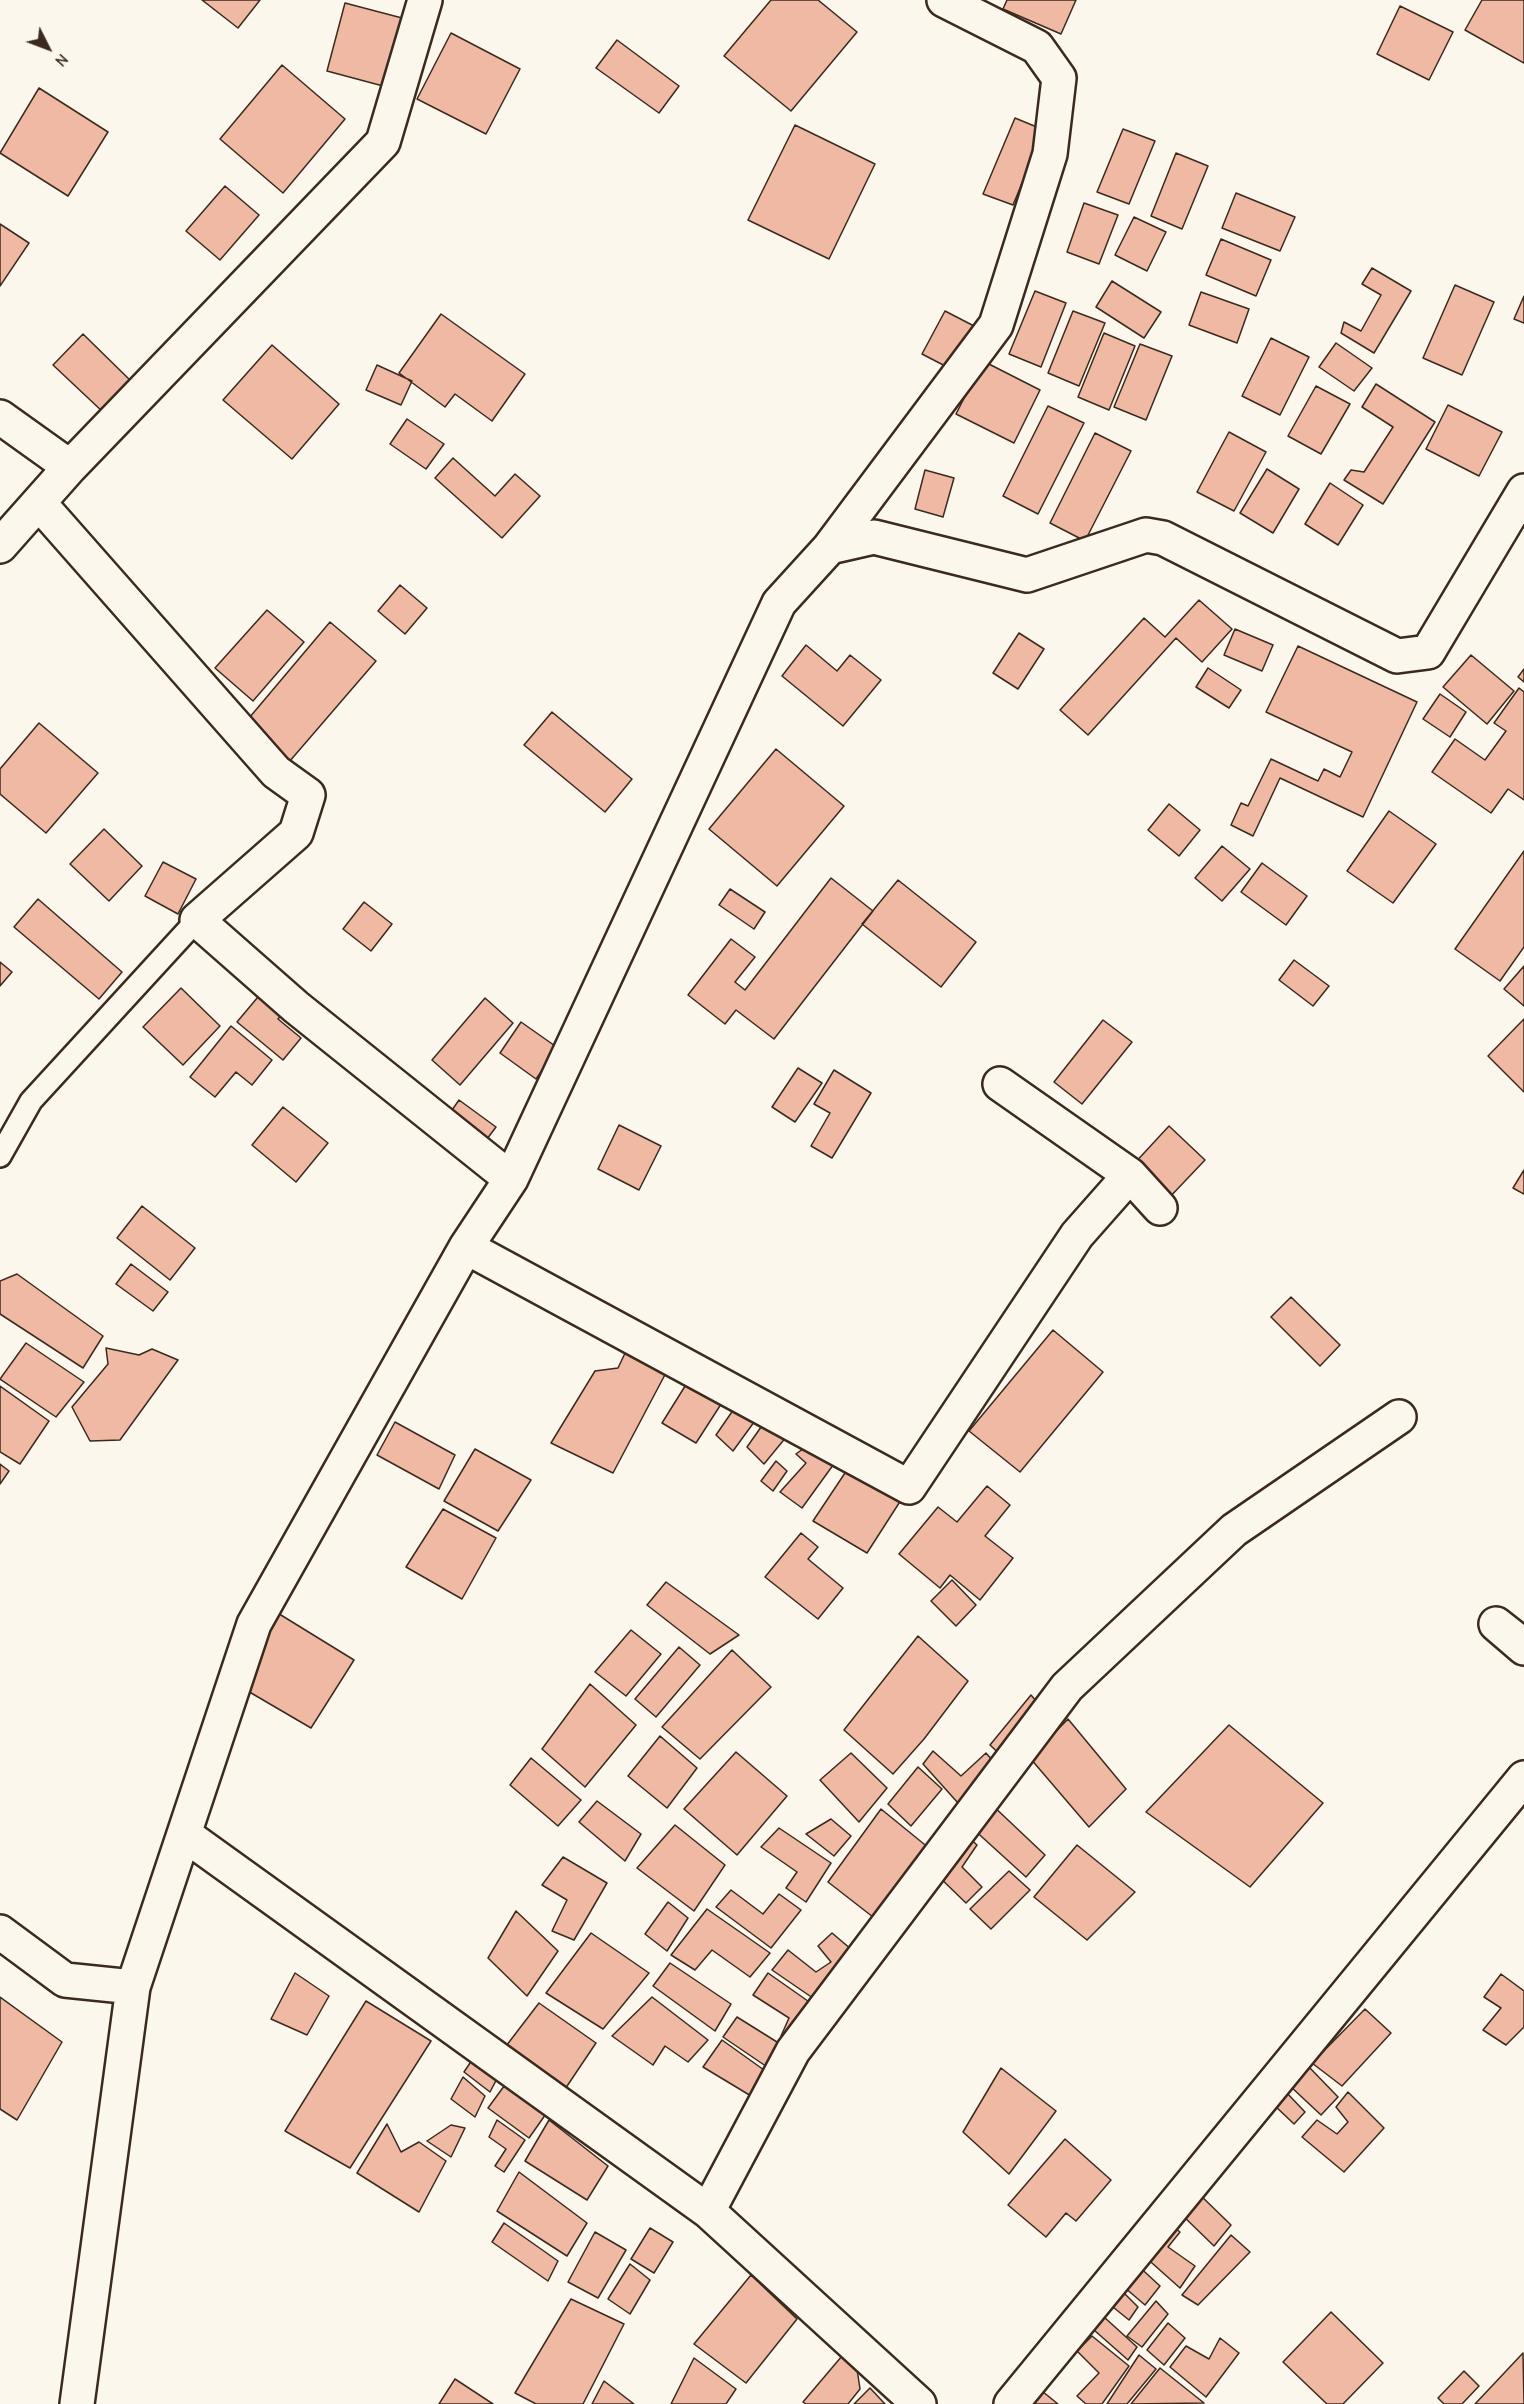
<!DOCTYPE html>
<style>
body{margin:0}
#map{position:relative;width:1524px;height:2404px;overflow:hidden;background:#fbf7ec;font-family:"Comic Neue",sans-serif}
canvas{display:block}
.north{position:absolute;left:18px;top:18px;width:60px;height:60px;-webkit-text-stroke:4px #fbf7ec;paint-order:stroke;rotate:132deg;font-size:16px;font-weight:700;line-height:24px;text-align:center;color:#3b2a1e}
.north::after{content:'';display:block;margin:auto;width:21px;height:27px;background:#3b2a1e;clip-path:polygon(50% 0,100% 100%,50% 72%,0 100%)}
</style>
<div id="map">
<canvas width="1524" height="2404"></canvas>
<div class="north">N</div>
</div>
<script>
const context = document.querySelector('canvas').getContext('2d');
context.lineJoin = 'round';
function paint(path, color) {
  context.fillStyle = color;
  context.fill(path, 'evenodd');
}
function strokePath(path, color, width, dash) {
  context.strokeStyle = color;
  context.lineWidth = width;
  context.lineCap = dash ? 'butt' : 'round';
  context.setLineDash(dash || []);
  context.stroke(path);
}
const building = new Path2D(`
 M 202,0 L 260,0 L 238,28 Z
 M 771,0 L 818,0 L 857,32 L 791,111 L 724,56 Z
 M 1007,0 L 1076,0 L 1061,34 L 1003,9 Z
 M 1482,0 L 1524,0 L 1524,63 L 1465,30 Z
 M 345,3 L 402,18 L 383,86 L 327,71 Z
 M 1400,6 L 1453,32 L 1429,80 L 1377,54 Z
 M 451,33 L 520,69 L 486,134 L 417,99 Z
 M 617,40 L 679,86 L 659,113 L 596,68 Z
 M 282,65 L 345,119 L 283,193 L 220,139 Z
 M 39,88 L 108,132 L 68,196 L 0,153 Z
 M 1015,118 L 1044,130 L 1013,205 L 983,194 Z
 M 795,125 L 875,164 L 829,259 L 748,220 Z
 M 1123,129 L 1155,141 L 1129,204 L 1097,192 Z
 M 1176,153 L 1208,166 L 1182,229 L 1151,216 Z
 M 225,186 L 259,215 L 220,260 L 186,231 Z
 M 1236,193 L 1295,217 L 1280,251 L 1222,228 Z
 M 1084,203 L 1118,215 L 1099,264 L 1067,252 Z
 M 1134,217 L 1166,232 L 1147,271 L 1115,255 Z
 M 0,224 L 29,243 L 0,286 Z
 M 1221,239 L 1271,260 L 1256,296 L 1206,275 Z
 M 1372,268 L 1411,291 L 1374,353 L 1341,333 L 1344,322 L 1361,331 L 1381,295 L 1362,284 Z
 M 1112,281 L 1161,312 L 1144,338 L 1096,307 Z
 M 1455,285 L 1494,302 L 1462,375 L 1423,358 Z
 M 1035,291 L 1066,303 L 1041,367 L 1009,354 Z
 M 1201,292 L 1249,309 L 1237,343 L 1189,325 Z
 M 1524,296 L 1524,323 L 1514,319 Z
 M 945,311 L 974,326 L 951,369 L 922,354 Z
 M 1073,311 L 1105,323 L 1079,386 L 1048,373 Z
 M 441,314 L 525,374 L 492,421 L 455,394 L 445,407 L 399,373 Z
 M 1104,333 L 1135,346 L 1109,410 L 1078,397 Z
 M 83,334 L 133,383 L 104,413 L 53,365 Z
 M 1271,338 L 1309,357 L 1280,415 L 1242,396 Z
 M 1336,343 L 1372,368 L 1354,391 L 1319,367 Z
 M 1140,344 L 1172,356 L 1146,420 L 1114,407 Z
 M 272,345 L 339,404 L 292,459 L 223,400 Z
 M 983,361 L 1040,390 L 1014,443 L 956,414 Z
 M 377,365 L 412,381 L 401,405 L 366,390 Z
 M 1376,384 L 1435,422 L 1383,504 L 1344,480 L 1351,470 L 1364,472 L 1393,427 L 1362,407 Z
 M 1316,386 L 1350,404 L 1321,454 L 1288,436 Z
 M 1448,405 L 1502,432 L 1479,476 L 1426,449 Z
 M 1048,406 L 1084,423 L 1038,514 L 1003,496 Z
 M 407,419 L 444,444 L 426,469 L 390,444 Z
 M 1229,432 L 1266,452 L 1234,511 L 1197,492 Z
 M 1095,433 L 1131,451 L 1085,541 L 1050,523 Z
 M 453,458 L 495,496 L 515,474 L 540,496 L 502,538 L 435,478 Z
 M 1267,469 L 1299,489 L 1273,533 L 1240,513 Z
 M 925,470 L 954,478 L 943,517 L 915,509 Z
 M 1330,483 L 1363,505 L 1338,545 L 1305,524 Z
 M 400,585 L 427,608 L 405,634 L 378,611 Z
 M 1199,600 L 1232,629 L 1202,662 L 1176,638 L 1088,735 L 1060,710 L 1144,618 L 1165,637 Z
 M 267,610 L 304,642 L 253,701 L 215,668 Z
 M 330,622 L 376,661 L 289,762 L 244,724 Z
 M 1235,629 L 1273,645 L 1262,671 L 1224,655 Z
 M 1019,633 L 1044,649 L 1018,689 L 993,673 Z
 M 806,645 L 837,671 L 850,655 L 881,680 L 843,726 L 782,676 Z
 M 1298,646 L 1417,702 L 1363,817 L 1280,778 L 1253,836 L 1231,825 L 1241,803 L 1248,806 L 1271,759 L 1318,781 L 1324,769 L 1340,777 L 1352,752 L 1266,712 Z
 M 1471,655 L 1514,691 L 1487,724 L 1443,687 Z
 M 1208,668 L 1241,690 L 1229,708 L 1196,687 Z
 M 1524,669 L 1524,682 L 1518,677 Z
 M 1519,688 L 1524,692 L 1524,800 L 1508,789 L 1491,813 L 1432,772 L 1455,739 L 1485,760 L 1506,731 L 1494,723 Z
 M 1440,694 L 1466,712 L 1450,737 L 1423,719 Z
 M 552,712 L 632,779 L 605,812 L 524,745 Z
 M 39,723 L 98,773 L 46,833 L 0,794 L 0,769 Z
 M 776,749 L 844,806 L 777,886 L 709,829 Z
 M 1169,804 L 1200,830 L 1179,856 L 1148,830 Z
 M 1389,811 L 1436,844 L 1393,903 L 1347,871 Z
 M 104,829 L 142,866 L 109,901 L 70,864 Z
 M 1222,846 L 1250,869 L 1222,901 L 1195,878 Z
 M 1524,851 L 1524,947 L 1500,981 L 1455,949 Z
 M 163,862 L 196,879 L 178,914 L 145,896 Z
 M 1262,863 L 1307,896 L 1286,925 L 1241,892 Z
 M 831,878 L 873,911 L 774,1039 L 736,1010 L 725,1024 L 688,995 L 731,939 L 755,957 L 735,982 L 745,990 Z
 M 898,880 L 976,942 L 941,987 L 862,924 Z
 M 730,889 L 765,912 L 754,929 L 719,905 Z
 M 38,899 L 122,972 L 99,999 L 14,927 Z
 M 364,902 L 392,924 L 371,951 L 343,929 Z
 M 1294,960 L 1329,986 L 1313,1006 L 1279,980 Z
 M 0,962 L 12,972 L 0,986 Z
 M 1524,966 L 1524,1006 L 1504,989 Z
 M 268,985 L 291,1004 L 278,1019 L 301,1038 L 283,1060 L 237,1022 Z
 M 181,988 L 220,1026 L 183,1065 L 143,1027 Z
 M 485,998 L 513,1023 L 460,1085 L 432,1060 Z
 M 1524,1019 L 1524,1092 L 1488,1056 Z
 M 1103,1020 L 1132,1042 L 1082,1104 L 1054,1082 Z
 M 521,1022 L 558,1048 L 536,1079 L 500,1053 Z
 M 231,1026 L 272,1060 L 252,1085 L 236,1072 L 215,1097 L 190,1077 Z
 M 798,1068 L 822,1083 L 795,1122 L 772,1107 Z
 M 834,1070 L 871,1093 L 832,1158 L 811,1146 L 830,1113 L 814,1104 Z
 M 459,1100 L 496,1127 L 481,1147 L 445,1120 Z
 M 283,1107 L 328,1143 L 296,1182 L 252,1145 Z
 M 619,1125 L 661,1146 L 639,1190 L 598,1169 Z
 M 1169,1126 L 1205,1160 L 1167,1200 L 1132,1166 Z
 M 1524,1170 L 1524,1194 L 1513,1188 Z
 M 142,1206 L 195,1248 L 170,1280 L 117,1238 Z
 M 131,1264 L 168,1292 L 153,1311 L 116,1284 Z
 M 17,1274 L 103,1336 L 83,1368 L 0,1314 L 0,1281 Z
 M 1291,1297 L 1340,1345 L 1320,1366 L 1271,1317 Z
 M 1053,1330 L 1103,1372 L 1020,1472 L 969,1431 Z
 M 26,1343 L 84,1382 L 56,1417 L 0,1379 Z
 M 106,1348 L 139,1355 L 152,1349 L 178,1360 L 120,1440 L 90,1441 L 72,1407 L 108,1364 Z
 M 627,1349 L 668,1369 L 613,1473 L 551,1443 L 595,1371 L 618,1368 Z
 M 692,1375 L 725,1398 L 696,1443 L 662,1423 Z
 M 0,1386 L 49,1421 L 20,1464 L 0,1452 Z
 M 738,1403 L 757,1418 L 733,1451 L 716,1435 Z
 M 766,1420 L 787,1436 L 764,1464 L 747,1447 Z
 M 395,1422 L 455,1455 L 439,1489 L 377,1455 Z
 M 811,1443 L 836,1461 L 802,1508 L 780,1492 L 806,1463 L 796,1454 Z
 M 475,1449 L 531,1480 L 498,1531 L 444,1501 Z
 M 776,1461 L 787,1471 L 773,1491 L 761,1481 Z
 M 0,1464 L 9,1471 L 0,1484 Z
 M 847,1470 L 901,1500 L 867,1553 L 813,1521 Z
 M 987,1486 L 1010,1505 L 985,1536 L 1013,1558 L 980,1600 L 950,1575 L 940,1588 L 899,1554 L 938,1507 L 957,1522 Z
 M 443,1509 L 496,1538 L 462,1599 L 406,1567 Z
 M 801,1533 L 818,1547 L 808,1559 L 843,1588 L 818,1619 L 765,1577 Z
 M 952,1580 L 976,1605 L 956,1626 L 931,1601 Z
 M 666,1582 L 739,1635 L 710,1654 L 647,1605 Z
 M 276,1612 L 354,1660 L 311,1728 L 246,1690 Z
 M 631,1630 L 661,1654 L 626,1696 L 595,1672 Z
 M 918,1636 L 968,1681 L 924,1739 L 893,1774 L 844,1730 Z
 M 679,1647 L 700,1665 L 656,1717 L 635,1699 Z
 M 732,1650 L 771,1687 L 700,1759 L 662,1727 Z
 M 590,1684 L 636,1725 L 585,1787 L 542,1749 Z
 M 1031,1695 L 1043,1709 L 1007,1761 L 990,1745 Z
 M 1068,1719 L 1126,1789 L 1089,1827 L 1030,1758 Z
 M 1229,1725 L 1323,1803 L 1250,1887 L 1146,1812 Z
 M 660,1736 L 697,1768 L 667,1808 L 628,1776 Z
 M 933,1751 L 961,1776 L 986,1753 L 1000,1769 L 967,1813 L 923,1764 Z
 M 736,1752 L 787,1796 L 737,1855 L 684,1809 Z
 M 851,1753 L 887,1788 L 859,1822 L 820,1780 Z
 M 531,1758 L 581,1800 L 558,1826 L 510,1785 Z
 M 918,1767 L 942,1789 L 911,1826 L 888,1804 Z
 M 597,1801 L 641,1834 L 625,1861 L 579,1822 Z
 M 990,1803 L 1045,1855 L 1026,1877 L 971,1827 Z
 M 881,1809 L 935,1853 L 882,1924 L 828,1882 Z
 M 831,1819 L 851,1836 L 834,1856 L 806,1834 Z
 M 675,1825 L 725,1865 L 694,1911 L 637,1868 Z
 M 779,1828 L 831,1863 L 806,1902 L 786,1888 L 797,1872 L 761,1847 Z
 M 965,1834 L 977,1845 L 962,1867 L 982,1887 L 966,1903 L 935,1873 Z
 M 1077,1845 L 1135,1892 L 1087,1940 L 1034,1897 Z
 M 563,1857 L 607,1883 L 574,1940 L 552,1931 L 567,1900 L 542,1885 Z
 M 1009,1871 L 1030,1890 L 991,1929 L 970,1909 Z
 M 731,1890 L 763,1914 L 779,1894 L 801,1910 L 771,1948 L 716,1907 Z
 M 668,1902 L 688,1918 L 667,1951 L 645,1934 Z
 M 707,1909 L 770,1953 L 750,1977 L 712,1950 L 695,1970 L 671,1955 Z
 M 516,1911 L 558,1951 L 527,1996 L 488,1958 Z
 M 591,1933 L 649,1973 L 603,2029 L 546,1993 Z
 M 832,1933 L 858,1955 L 823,2005 L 772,1970 L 788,1950 L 816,1972 L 831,1962 L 818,1946 Z
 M 670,1963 L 731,2004 L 715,2031 L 653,1986 Z
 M 295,1973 L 329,1996 L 307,2035 L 271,2019 Z
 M 768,1973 L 815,2006 L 793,2045 L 781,2036 L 789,2018 L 753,1995 Z
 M 1501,1974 L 1524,1991 L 1524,2027 L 1506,2045 L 1483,2030 L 1501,2008 L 1484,1997 Z
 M 0,1997 L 62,2042 L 17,2120 L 0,2109 Z
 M 652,1997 L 708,2040 L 688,2062 L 665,2046 L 653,2065 L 612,2036 Z
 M 366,2001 L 431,2041 L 350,2168 L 285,2131 Z
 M 539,2003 L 596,2043 L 561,2095 L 503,2050 Z
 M 1365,2009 L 1391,2033 L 1342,2086 L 1312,2063 Z
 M 737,2017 L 785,2047 L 776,2073 L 723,2037 Z
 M 722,2040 L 771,2075 L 756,2099 L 703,2067 Z
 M 476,2054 L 500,2073 L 490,2092 L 464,2072 Z
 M 1309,2067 L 1338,2097 L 1321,2115 L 1290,2086 Z
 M 1001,2068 L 1056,2111 L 1009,2174 L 963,2132 Z
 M 463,2077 L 485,2096 L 475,2117 L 451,2099 Z
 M 510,2078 L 548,2111 L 529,2138 L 488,2108 Z
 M 1285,2091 L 1305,2112 L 1294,2124 L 1273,2104 Z
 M 1348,2092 L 1384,2128 L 1344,2172 L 1302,2137 L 1317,2120 L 1337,2134 L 1348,2122 L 1336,2107 Z
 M 497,2120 L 525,2140 L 504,2172 L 495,2166 L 506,2149 L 489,2137 Z
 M 549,2120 L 608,2166 L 587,2200 L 525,2161 Z
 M 387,2124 L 401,2152 L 419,2142 L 446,2161 L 419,2212 L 357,2173 Z
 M 451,2125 L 465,2128 L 451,2157 L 427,2141 Z
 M 1065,2139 L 1111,2180 L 1076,2221 L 1066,2213 L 1046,2237 L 1008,2205 Z
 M 519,2172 L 587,2223 L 567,2256 L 497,2211 Z
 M 1197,2192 L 1231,2225 L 1214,2246 L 1180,2213 Z
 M 1167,2222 L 1180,2232 L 1168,2247 L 1195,2266 L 1180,2288 L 1143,2255 Z
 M 504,2223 L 558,2261 L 548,2281 L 492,2242 Z
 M 650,2228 L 673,2242 L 654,2273 L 631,2259 Z
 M 595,2232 L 626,2250 L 598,2298 L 568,2282 Z
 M 1231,2235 L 1250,2252 L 1198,2305 L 1182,2295 Z
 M 1134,2262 L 1160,2286 L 1145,2305 L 1117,2281 Z
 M 630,2264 L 650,2280 L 630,2314 L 608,2299 Z
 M 751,2275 L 797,2319 L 746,2383 L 694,2344 Z
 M 1119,2288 L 1138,2307 L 1129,2320 L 1108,2303 Z
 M 571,2299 L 624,2324 L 583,2404 L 536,2404 L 515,2393 Z
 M 1156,2301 L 1168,2314 L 1142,2347 L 1127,2336 Z
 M 1331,2312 L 1383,2363 L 1343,2404 L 1327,2404 L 1283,2362 Z
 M 1104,2317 L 1137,2347 L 1128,2360 L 1094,2330 Z
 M 1168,2323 L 1185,2338 L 1164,2365 L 1147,2350 Z
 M 1092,2336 L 1129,2366 L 1102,2404 L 1086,2404 L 1077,2396 L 1099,2373 L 1077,2351 Z
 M 1220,2338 L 1239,2353 L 1206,2397 L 1170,2367 L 1186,2346 L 1209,2359 Z
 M 1523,2353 L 1524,2404 L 1475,2404 Z
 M 1139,2355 L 1156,2369 L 1127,2404 L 1107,2404 Z
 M 842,2356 L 857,2369 L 860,2389 L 848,2404 L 806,2404 L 803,2402 Z
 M 694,2358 L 736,2389 L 726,2404 L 671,2404 Z
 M 1160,2368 L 1204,2403 L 1131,2404 Z
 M 1464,2371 L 1479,2386 L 1462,2404 L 1444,2404 L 1438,2398 Z
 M 455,2379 L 493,2404 L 439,2404 Z
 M 604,2381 L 634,2404 L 592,2404 Z
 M 1037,2387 L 1058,2404 L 1024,2404 Z
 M 870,2388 L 885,2404 L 854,2404 Z`);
paint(building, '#f0b9a4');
strokePath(building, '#3b2a1e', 1.5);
const lane = new Path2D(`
 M 0,1156 L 31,1101 L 197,920`);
const street = new Path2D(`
 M 0,417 L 70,467
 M 39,503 L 276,772 L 308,795 L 296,833 L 197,920 L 296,1007 L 511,1179
 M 0,546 L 70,467 L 383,142 L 425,0
 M 830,547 L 996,325 L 1050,154 L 1059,78 L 1037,47 L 944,0
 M 1000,1084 L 1130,1175 L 1160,1208
 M 466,1247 L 909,1487 L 1077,1235 L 1130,1175
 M 1524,1646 L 1496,1624 L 1524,1648
 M 184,1834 L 708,2211 L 919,2404
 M 0,1932 L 65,1980 L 133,1987
 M 708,2211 L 793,2051 L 1067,1687 L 1234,1530 L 1399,1417
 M 77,2404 L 133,1987 L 254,1624 L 466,1247 L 511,1179 L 779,603 L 830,547 L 874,537 L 1027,575 L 1146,535 L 1163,538 L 1397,656 L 1428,652 L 1524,491
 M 1011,2404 L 1524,1778`);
strokePath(lane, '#3b2a1e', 26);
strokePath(street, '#3b2a1e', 38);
strokePath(lane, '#fbf7ec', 21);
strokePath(street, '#fbf7ec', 33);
</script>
